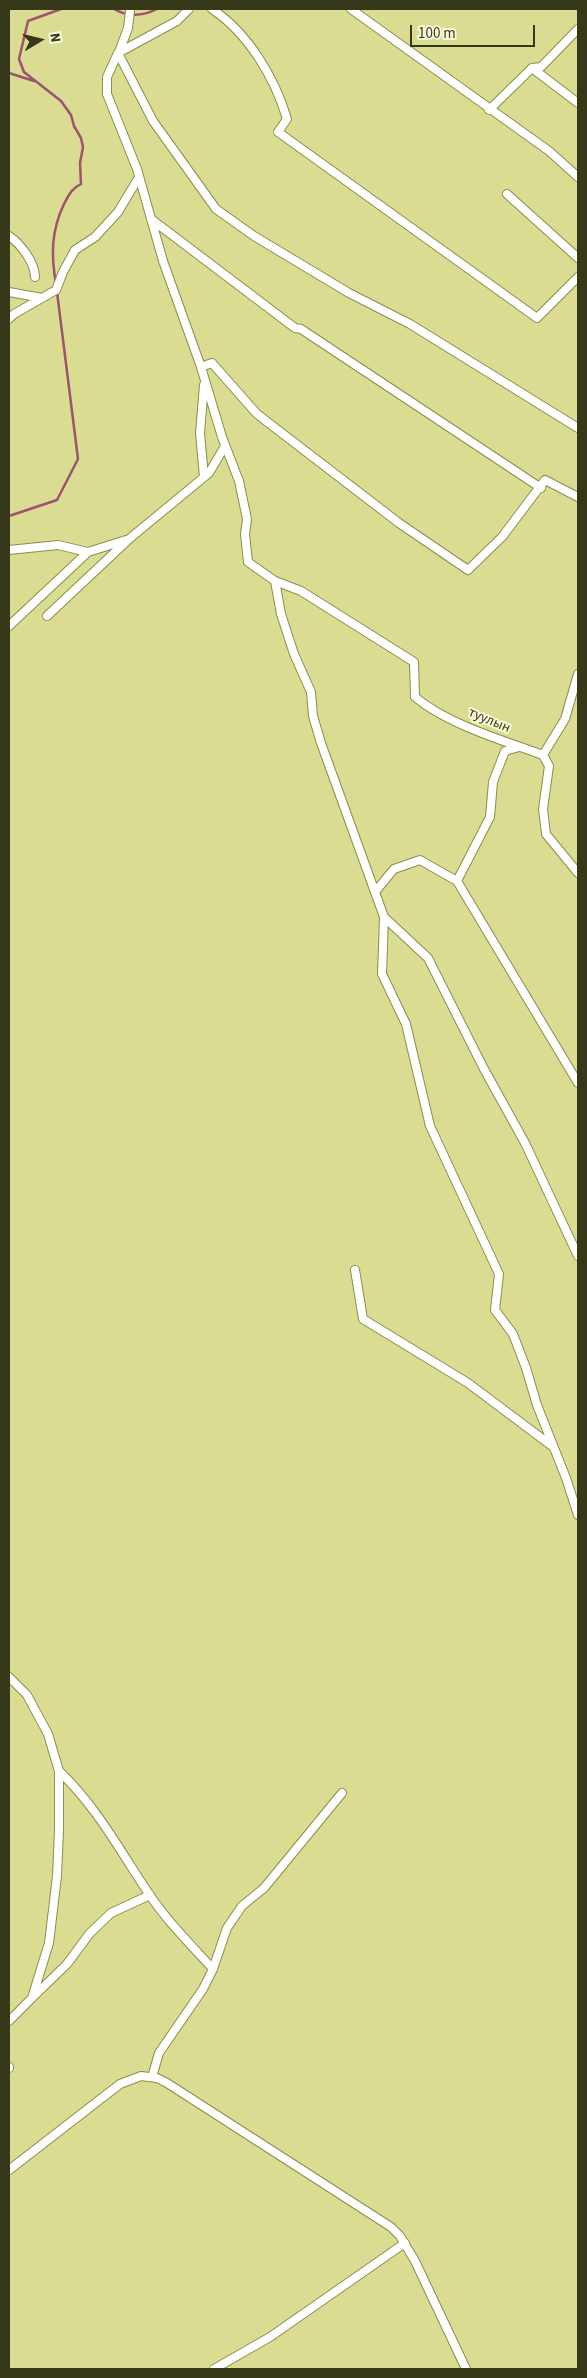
<!DOCTYPE html>
<meta charset="utf-8">
<style>
body{margin:0}
#map{position:relative;width:587px;height:2378px;overflow:hidden;background:#dadc92;font-family:"Source Sans 3",sans-serif}
canvas{display:block}
.frame{position:absolute;inset:0;border:10px solid #37381a;pointer-events:none}
.north{position:absolute;left:15px;top:15px;width:50px;height:50px;-webkit-text-stroke:4px #f8fad6;paint-order:stroke;rotate:81deg;font-size:14px;font-weight:700;line-height:20px;text-align:center;color:#37381a}
.north::after{content:'';display:block;margin:auto;width:18px;height:22px;background:#37381a;clip-path:polygon(50% 0,100% 100%,50% 72%,0 100%)}
.scale{position:absolute;left:410px;top:25px;width:125px;height:22px;box-sizing:border-box;border:2px solid #37381a;border-top:0;padding-left:6px;font-size:15px;line-height:18px;white-space:nowrap;color:#37381a;-webkit-text-stroke:4px #f8fad6;paint-order:stroke}
</style>
<div id="map">
<canvas width="587" height="2378"></canvas>
<div class="frame"></div>
<div class="north">N</div>
<div class="scale">100 m</div>
</div>
<script>
const context = document.querySelector('canvas').getContext('2d');
context.lineJoin = 'round';
function strokePath(path, color, width, dash) {
  context.strokeStyle = color;
  context.lineWidth = width;
  context.lineCap = dash ? 'butt' : 'round';
  context.setLineDash(dash || []);
  context.stroke(path);
}
function drawText(font, color, halo, rows, align = 'center') {
  context.font = font + ' "Source Sans 3",sans-serif';
  context.lineWidth = 4;
  context.setLineDash([]);
  context.textBaseline = 'middle';
  context.strokeStyle = halo;
  context.fillStyle = color;
  for (const [text, x, y, turn = 0] of rows) {
    context.save();
    context.translate(x, y);
    context.rotate((+turn || 0) * Math.PI / 180);
    context.textAlign = isNaN(turn) ? turn : align;
    if (halo) context.strokeText(text, 0, 0);
    context.fillText(text, 0, 0);
    context.restore();
  }
}
strokePath(new Path2D(`
 M 114,9 C 128,17 143,16 157,9
 M 9,73 L 34,81
 M 56,284 C 51,256 51,231 64,204 C 69,195 71,189 81,184 L 80,163 L 83,147 L 81,138 L 74,126 L 71,115 L 61,101 L 24,72 L 19,59 L 28,21 L 61,9
 M 9,516 L 57,500 L 78,459 L 57,292`), '#9d5271', 2.5);
const minor = new Path2D(`
 M 189,9 L 177,21 L 118,53 L 107,77 L 107,94 L 137,169 L 163,261 L 201,367 L 222,437 L 239,481 L 247,519 L 245,534 L 248,562 L 275,581 L 281,614 L 294,654 L 311,692 L 313,716 L 321,743 L 384,917 L 382,974 L 406,1024 L 430,1126 L 499,1274 L 495,1310 L 513,1334 L 526,1368 L 537,1405 L 566,1478 L 578,1515
 M 212,9 C 248,33 275,78 287,119 L 278,132 L 537,318 L 578,277
 M 351,9 L 549,151 L 578,177
 M 119,52 L 128,28 L 130,11
 M 118,53 L 153,121 L 216,209 L 254,236 L 349,293 L 410,324 L 578,428
 M 532,68 L 578,103
 M 489,110 L 532,68 L 541,67 L 578,29
 M 507,194 L 578,258
 M 151,219 L 295,328 L 301,329 L 541,488
 M 9,236 C 21,244 35,263 35,277
 M 9,292 L 42,298
 M 9,319 L 14,314 L 56,290 L 63,272 L 75,250 L 95,237 L 118,212 L 139,177
 M 201,367 L 212,363 L 257,414 L 399,523 L 468,570 L 502,537 L 545,480 L 578,497
 M 204,385 L 200,433 L 204,477
 M 9,550 L 58,545 L 88,552
 M 275,581 L 301,591 L 414,662 L 415,697 C 449,725 502,740 543,755
 M 47,616 L 129,539 L 209,473 L 225,446
 M 9,626 L 88,552 L 126,540
 M 543,755 L 549,766 L 543,809 L 546,834 L 578,873
 M 543,755 L 565,719 L 578,674
 M 457,881 L 490,817 L 493,782 L 505,751 L 519,747
 M 375,892 L 394,869 L 420,860 L 457,881 L 578,1083
 M 384,917 L 428,958 L 484,1069 L 525,1143 L 578,1256
 M 355,1270 L 363,1319 L 468,1383 L 552,1446
 M 9,1677 L 27,1695 L 48,1734 L 59,1771 L 59,1831 L 57,1876 L 49,1943 L 32,1998 L 9,2021
 M 59,1771 C 97,1807 120,1851 149,1894 C 167,1921 191,1945 213,1969
 M 33,1997 L 67,1964 L 90,1933 L 111,1913 L 150,1895
 M 9,2067 L 9,2068
 M 152,2077 L 159,2053 L 203,1989 L 213,1969 L 227,1928 L 242,1906 L 264,1888 L 342,1793
 M 9,2170 L 120,2084 L 141,2076 L 157,2078 L 167,2083 L 391,2227 L 400,2236 L 415,2261 L 466,2369
 M 214,2369 L 270,2337 L 405,2243`);
strokePath(minor, '#8d8e47', 10);
strokePath(minor, '#fff', 8);
drawText('14px', '#37381a', '#f8fad6', [
 ["туулын",489,721,23]
]);
</script>
